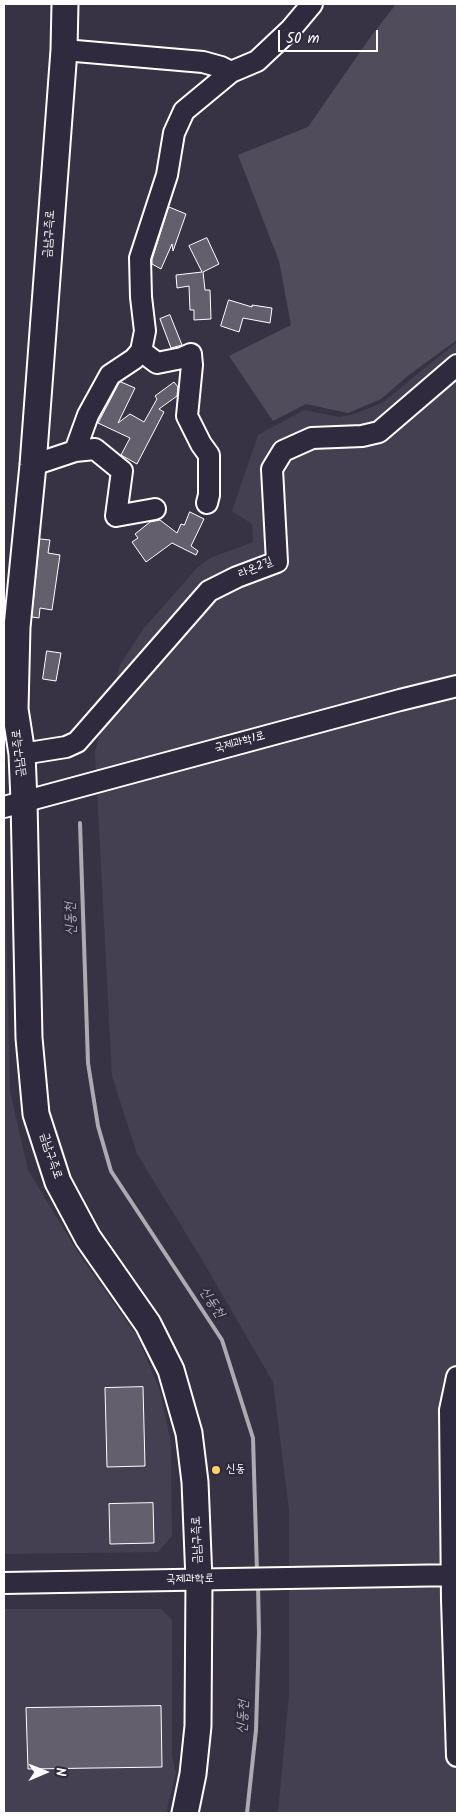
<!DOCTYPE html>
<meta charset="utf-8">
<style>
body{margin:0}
#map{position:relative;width:461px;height:1817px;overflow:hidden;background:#373345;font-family:Kalam,sans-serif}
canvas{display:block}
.frame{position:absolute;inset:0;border:5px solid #fff;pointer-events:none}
.north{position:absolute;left:20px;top:1747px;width:50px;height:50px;-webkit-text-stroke:4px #2f2a3d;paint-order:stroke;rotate:89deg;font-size:14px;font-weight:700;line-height:20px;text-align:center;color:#fff}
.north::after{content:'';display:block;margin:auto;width:18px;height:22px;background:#fff;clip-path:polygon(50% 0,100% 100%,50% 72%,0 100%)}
.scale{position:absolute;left:278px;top:30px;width:100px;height:22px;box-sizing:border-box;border:2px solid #fff;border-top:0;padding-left:6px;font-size:15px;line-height:18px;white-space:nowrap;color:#fff;-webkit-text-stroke:4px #2f2a3d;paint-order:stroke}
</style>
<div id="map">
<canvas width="461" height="1817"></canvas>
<div class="frame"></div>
<div class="north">N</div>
<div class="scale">50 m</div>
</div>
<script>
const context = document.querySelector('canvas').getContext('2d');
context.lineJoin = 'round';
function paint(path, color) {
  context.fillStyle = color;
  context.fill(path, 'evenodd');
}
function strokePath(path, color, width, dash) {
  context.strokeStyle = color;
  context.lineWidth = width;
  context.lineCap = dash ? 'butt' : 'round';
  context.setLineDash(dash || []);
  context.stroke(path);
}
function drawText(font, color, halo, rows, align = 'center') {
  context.font = font + ' Kalam,"Poor Story",sans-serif';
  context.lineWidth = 4.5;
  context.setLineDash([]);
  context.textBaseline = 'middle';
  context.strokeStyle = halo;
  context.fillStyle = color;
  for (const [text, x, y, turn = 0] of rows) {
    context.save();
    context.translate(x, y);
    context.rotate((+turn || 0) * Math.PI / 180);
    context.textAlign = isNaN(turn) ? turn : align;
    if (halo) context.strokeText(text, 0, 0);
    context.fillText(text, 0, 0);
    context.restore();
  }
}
paint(new Path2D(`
 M 457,342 L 457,1813 L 278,1813 L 289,1695 L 289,1510 L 273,1382 L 201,1258 L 137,1154 L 112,1076 L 95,751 L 120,665 L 144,628 L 197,568 L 210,558 L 253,542 L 252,524 L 232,511 L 258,435 L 304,410 L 339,417 L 354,414 L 382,403 Z
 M 4,838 L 10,1091 L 28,1170 L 77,1251 L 137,1336 L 160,1391 L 171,1443 L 172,1536 L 158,1552 L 4,1554 Z
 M 4,1609 L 161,1609 L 172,1620 L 172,1755 L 176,1773 L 166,1813 L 4,1813 Z`), '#444051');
paint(new Path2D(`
 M 396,4 L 457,4 L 457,340 L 410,374 L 381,399 L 348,413 L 306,404 L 273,421 L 229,356 L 291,325 L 279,261 L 238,155 L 308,127 L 369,39 Z`), '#514c5c');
strokePath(new Path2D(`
 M 80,823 L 88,1063 L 98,1126 L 111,1171 L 222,1340 L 253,1438 L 257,1572
 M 247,1813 L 256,1730 L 259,1633 L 258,1584`), '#adabb2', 4);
const building = new Path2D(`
 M 169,207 L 186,214 L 173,251 L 172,244 L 161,269 L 152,264 L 152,260 Z
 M 207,238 L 219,264 L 203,272 L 205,290 L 210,290 L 211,319 L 194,320 L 194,310 L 190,310 L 189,286 L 177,288 L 176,275 L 202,272 L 189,246 Z
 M 229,300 L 252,307 L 252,305 L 272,308 L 270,323 L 243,318 L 239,332 L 221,326 Z
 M 170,315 L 182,345 L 171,348 L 160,319 Z
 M 121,382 L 135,388 L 118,423 L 130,414 L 144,422 L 157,399 L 155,396 L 174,382 L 178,387 L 177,396 L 159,409 L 164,412 L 137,464 L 121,455 L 130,438 L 98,423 L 119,383 Z
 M 190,512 L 204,519 L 191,546 L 198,551 L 196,555 L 172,543 L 146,562 L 132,542 L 138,538 L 135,534 L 150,522 L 160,520 L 177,533 L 181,524 L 184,525 Z
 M 40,539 L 50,540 L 48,553 L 60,555 L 52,610 L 40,608 L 39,618 L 32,617 Z
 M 47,651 L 61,653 L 56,681 L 43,679 Z
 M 143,1387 L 145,1466 L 107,1467 L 105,1388 Z
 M 153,1503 L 154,1543 L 110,1544 L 109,1504 Z
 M 161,1706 L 162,1767 L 28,1769 L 26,1708 Z`);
paint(building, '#635f6d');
strokePath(building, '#fff', 1);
const minor = new Path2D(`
 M 64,50 L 203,62 L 221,67 L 231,72 L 257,61 L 291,29 L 312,4
 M 141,351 L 157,363 L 182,358 L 191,354 L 192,365 L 187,416 L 201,444 L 209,455 L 209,495 L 207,503
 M 75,451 L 95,449 L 122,471 L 116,516 L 155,509
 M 33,465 L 75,451 L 88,415 L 110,375 L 134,359 L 141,351 L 145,331 L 141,297 L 140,258 L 167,175 L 174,133 L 184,111 L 231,72
 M 22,754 L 66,747 L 77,742 L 209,591 L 237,577 L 277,562 L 272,469 L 283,451 L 312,438 L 362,436 L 379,432 L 457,365
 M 4,807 L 400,700 L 457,686
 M 457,1377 L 450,1410 L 452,1600 L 457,1756
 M 4,1583 L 457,1575`);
const major = new Path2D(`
 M 65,4 L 64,50 L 33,465 L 17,627 L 15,709 L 22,754 L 24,801 L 29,1038 L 36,1114 L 58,1182 L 88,1238 L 148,1324 L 171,1370 L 189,1433 L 195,1482 L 199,1580 L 198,1726 L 193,1774 L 185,1813`);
strokePath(minor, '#fff', 24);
strokePath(major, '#fff', 29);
strokePath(minor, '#2f2a3d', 20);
strokePath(major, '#2f2a3d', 25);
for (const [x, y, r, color] of [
 [216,1470,5,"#ffd166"]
]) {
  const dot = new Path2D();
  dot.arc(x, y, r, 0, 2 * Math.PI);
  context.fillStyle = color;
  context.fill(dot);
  strokePath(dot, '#2f2a3d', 2);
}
drawText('12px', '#fff', '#2f2a3d', [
 ["금남구즉로",50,234,-86],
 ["라온2길",256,569,-23],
 ["국제과학1로",240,743,-15],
 ["금남구즉로",20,753,-96],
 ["금남구즉로",50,1156,72],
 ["금남구즉로",198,1540,-92],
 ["국제과학로",190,1580,-1]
]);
drawText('12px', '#fff', '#2f2a3d', [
 ["신동",226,1470]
], 'left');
drawText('italic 14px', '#b4b2b9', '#2f2a3d', [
 ["신동천",72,919,-92],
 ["신동천",211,1303,57],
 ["신동천",244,1717,-87]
]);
</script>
